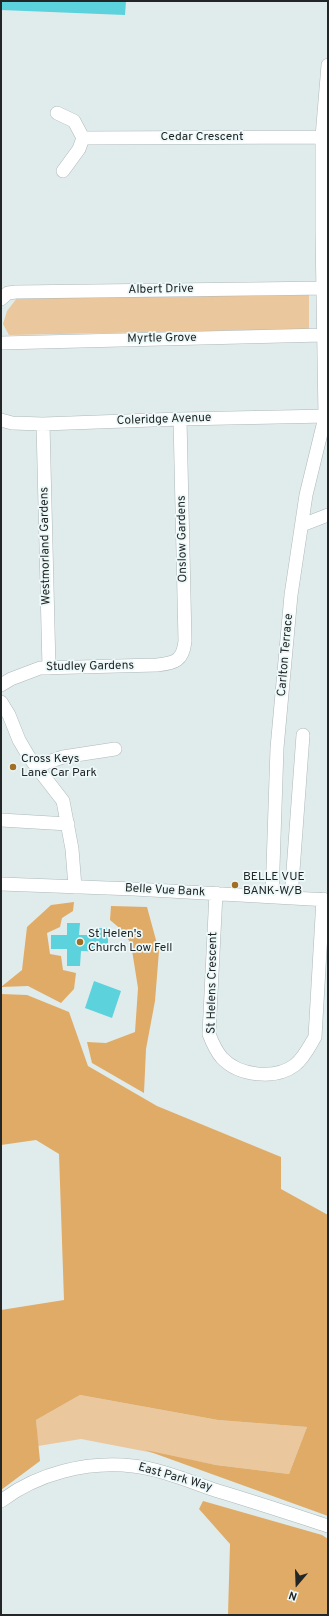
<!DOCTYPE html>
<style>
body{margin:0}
#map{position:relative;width:329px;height:1616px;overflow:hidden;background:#e0ebec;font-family:Overpass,sans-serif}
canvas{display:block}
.frame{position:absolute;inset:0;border:2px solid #222626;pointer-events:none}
.north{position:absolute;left:277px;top:1564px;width:40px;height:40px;-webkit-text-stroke:3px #edf8f9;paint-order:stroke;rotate:199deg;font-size:11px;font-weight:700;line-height:16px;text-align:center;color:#222626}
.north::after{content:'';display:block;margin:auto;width:14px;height:18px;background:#222626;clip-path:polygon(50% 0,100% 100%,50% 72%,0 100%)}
</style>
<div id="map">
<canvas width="329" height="1616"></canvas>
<div class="frame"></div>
<div class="north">N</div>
</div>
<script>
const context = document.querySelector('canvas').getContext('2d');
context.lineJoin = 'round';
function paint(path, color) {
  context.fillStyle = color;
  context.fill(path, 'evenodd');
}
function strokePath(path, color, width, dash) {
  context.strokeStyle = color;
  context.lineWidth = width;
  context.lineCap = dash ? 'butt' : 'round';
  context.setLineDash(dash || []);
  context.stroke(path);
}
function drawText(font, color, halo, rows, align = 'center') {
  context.font = font + ' Overpass,sans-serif';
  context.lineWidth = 3.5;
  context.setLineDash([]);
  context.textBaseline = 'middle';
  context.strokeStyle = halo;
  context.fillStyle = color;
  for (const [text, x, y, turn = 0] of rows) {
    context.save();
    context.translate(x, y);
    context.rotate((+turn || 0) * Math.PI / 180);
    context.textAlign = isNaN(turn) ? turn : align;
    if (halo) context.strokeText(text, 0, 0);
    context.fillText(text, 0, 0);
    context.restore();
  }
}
paint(new Path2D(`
 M 309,295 L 309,329 L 9,335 L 3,324 L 7,311 L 17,298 Z
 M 80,1395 L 218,1420 L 307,1427 L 289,1474 L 216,1465 L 81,1439 L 38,1446 L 36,1420 Z`), '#eac79c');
paint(new Path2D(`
 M 74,902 L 73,911 L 62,918 L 60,927 L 47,933 L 50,954 L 61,956 L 63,970 L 76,973 L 74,989 L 61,1003 L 28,986 L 1,987 L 22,970 L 27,927 L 51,905 Z
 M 111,906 L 147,907 L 159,951 L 155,1001 L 146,1049 L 144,1093 L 92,1063 L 87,1042 L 106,1043 L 135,1032 L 138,988 L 131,944 L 123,931 L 110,920 Z
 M 1,994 L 27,995 L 69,1012 L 88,1066 L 157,1106 L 281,1157 L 281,1189 L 328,1215 L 328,1516 L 145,1450 L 216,1465 L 289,1474 L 307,1427 L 218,1420 L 80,1395 L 36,1420 L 40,1461 L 1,1490 L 1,1310 L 64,1300 L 59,1154 L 36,1140 L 1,1145 Z
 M 203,1501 L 322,1535 L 328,1539 L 328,1615 L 228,1615 L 230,1544 L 199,1509 Z`), '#e0ab66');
paint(new Path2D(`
 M 1,1 L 126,1 L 125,15 L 1,10 Z
 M 67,923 L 80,923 L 79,935 L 99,935 L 99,928 L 108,928 L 108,952 L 81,951 L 80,966 L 67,966 L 67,949 L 51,949 L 51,935 L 67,935 Z
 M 94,981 L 121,991 L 112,1018 L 85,1008 Z`), '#5bd2dc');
const minor = new Path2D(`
 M 57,113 L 74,121 L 83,138 L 79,149 L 63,171
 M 83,138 L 322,137
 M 1,299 L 8,293 L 16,292 L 328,288
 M 1,343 L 323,335
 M 1,420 L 12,423 L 43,424 L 180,419 L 328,416
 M 43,424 L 49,668
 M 302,525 L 328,515
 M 1,685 L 11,679 L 40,668 L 157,665 C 175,663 183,661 185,641 L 180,419
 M 1,702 L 9,715 L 19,740 L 29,757 L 63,801 L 72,849 L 75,887
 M 36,766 L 63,757 L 115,749
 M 1,820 L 68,824
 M 1,884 L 134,889 L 328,900
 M 216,893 L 209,1034 C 212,1042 216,1051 222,1058 C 239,1076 275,1080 295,1065 C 304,1058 309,1047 315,1037 L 323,899
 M 272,897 L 277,748 L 291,595 L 306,495 L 325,417 L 322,232 L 322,137 L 328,65
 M 291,898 L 303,735
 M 1,1501 C 38,1473 87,1461 133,1466 C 161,1469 191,1482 218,1491 C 255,1502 291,1514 328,1526`);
strokePath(minor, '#aeb8b9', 14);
strokePath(minor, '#fff', 13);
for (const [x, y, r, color] of [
 [13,767,4,"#a16f25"],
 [235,885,4,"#a16f25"],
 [80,942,4,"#a16f25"]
]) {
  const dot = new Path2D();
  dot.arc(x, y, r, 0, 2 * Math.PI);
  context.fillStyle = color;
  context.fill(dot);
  strokePath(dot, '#edf8f9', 1.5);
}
drawText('12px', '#222626', '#edf8f9', [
 ["Cedar Crescent",202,138],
 ["Albert Drive",161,290,-1],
 ["Myrtle Grove",162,339,-1],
 ["Coleridge Avenue",164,420,-2],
 ["Onslow Gardens",183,539,-91],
 ["Westmorland Gardens",46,546,-91],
 ["Carlton Terrace",286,655,-85],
 ["Studley Gardens",90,667,-1],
 ["Belle Vue Bank",165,891,3],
 ["St Helens Crescent",213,983,-89],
 ["East Park Way",175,1478,16]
]);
drawText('12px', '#222626', '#edf8f9', [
 ["Cross Keys",21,760],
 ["Lane Car Park",21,774],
 ["BELLE VUE",243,878],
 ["BANK-W/B",243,892],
 ["St Helen's",88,935],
 ["Church Low Fell",88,949]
], 'left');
</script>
